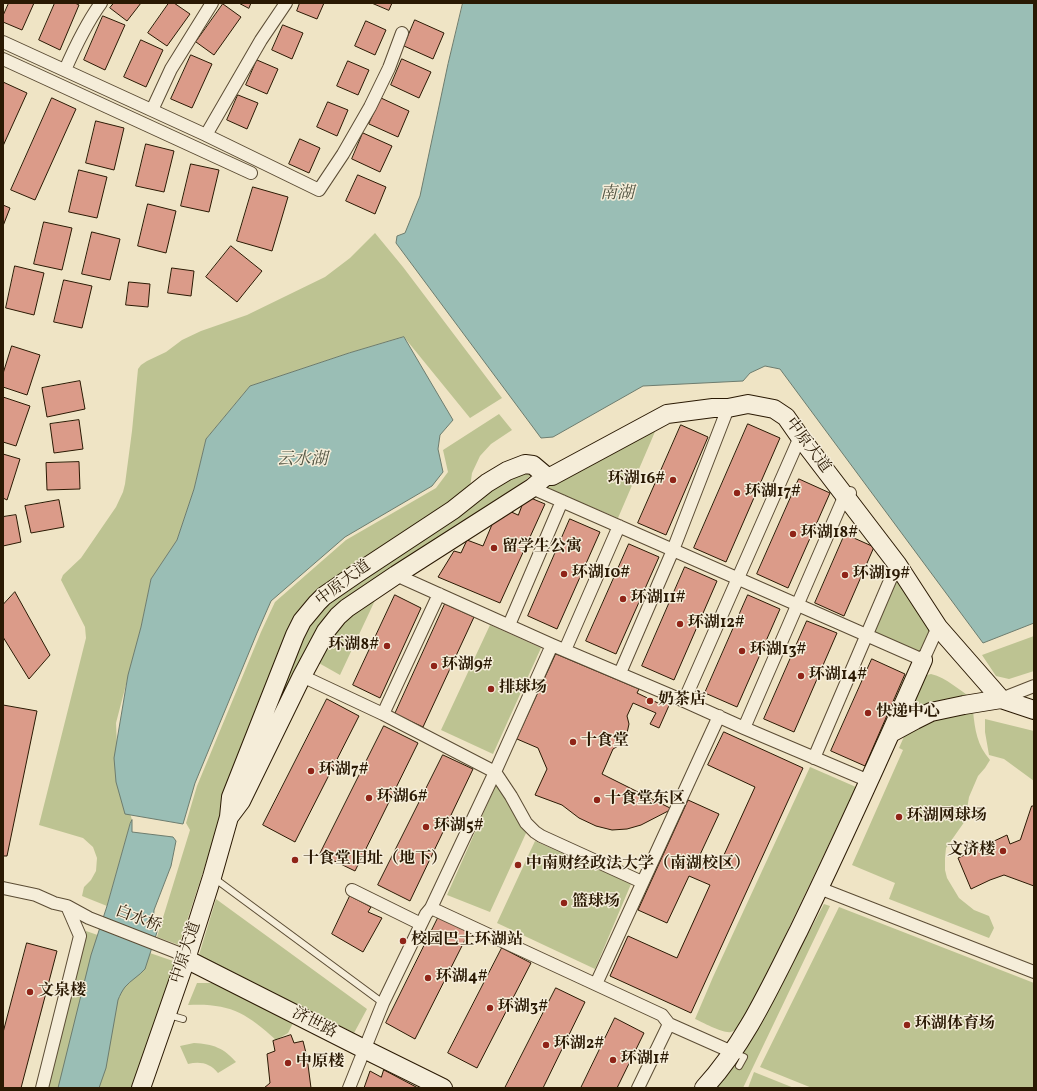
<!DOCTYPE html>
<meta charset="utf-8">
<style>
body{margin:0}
#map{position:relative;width:1037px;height:1091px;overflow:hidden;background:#efe4c5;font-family:Vollkorn,serif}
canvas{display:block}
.frame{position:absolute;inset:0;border:4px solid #2a1903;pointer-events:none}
</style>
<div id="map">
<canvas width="1037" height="1091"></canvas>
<div class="frame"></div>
</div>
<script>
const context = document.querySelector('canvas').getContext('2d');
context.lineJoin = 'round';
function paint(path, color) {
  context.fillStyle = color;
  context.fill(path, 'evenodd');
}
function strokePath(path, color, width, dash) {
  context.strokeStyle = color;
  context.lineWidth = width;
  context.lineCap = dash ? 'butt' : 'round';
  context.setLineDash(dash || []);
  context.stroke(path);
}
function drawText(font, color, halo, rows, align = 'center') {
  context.font = font + ' Vollkorn,"Noto Serif SC",serif';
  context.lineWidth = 3;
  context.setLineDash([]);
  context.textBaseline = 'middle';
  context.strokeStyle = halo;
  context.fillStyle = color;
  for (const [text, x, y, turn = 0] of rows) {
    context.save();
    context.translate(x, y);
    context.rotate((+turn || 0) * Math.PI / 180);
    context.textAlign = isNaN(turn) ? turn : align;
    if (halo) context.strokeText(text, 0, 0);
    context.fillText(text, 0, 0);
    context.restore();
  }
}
paint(new Path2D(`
 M 375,233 L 403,267 L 502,398 L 470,418 L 404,337 L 349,353 L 250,386 L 206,439 L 194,489 L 177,540 L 151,579 L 141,627 L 116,723 L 118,771 L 132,820 L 130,824 L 107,906 L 82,896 L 84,887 L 91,880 L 96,871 L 97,858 L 93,847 L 83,838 L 39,825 L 86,638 L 85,627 L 61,580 L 63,575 L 81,558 L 116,507 L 123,492 L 125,484 L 132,431 L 138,369 L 141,365 L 147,361 L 166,352 L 182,340 L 201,331 L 247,315 L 325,277 L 350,258 Z
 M 499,414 L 512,430 L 491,444 L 480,456 L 472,473 L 469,495 L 324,592 L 225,805 L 179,945 L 157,937 L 190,830 L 186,823 L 197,786 L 261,632 L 275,602 L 346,540 L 436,488 L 448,472 L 443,450 Z
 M 660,420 L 618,518 L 541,486 Z
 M 520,471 L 534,473 L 483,514 L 378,594 L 340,675 L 317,662 L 304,690 L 291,721 L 250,799 L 263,725 L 307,621 L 333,594 Z
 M 895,576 L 932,631 L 921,657 L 870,634 Z
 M 490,625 L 541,648 L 493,754 L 441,730 Z
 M 1034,636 L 1034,671 L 1009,679 L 996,676 L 982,655 Z
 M 931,674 C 947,678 959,690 973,699 L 904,719 L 923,678 L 927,675 Z
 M 973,711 C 975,730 977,745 990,760 L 985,768 L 978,776 L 969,797 L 965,821 L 946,848 L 945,858 L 945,870 L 947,878 L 959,898 L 974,910 L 989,916 L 994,928 L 989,938 L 889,899 L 895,883 L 852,865 L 903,750 L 899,748 L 910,723 Z
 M 985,719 L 1034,731 L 1034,781 L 1004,759 L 989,755 L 985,732 Z
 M 810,767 L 856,787 L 745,1020 C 741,1024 736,1031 731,1032 C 724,1034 702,1022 695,1019 L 713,977 Z
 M 496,785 L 527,831 L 490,912 L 447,895 Z
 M 535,841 L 631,884 L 595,969 L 497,923 Z
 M 216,899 L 367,1009 L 354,1033 L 199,955 Z
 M 824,904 L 830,906 L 743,1088 L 714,1088 L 775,996 Z
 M 839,907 L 1034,983 L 1034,1088 L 812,1088 L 760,1067 Z
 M 86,931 L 176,962 L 132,1088 L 47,1088 Z
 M 197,983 L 212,983 L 294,1021 L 288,1033 L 276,1040 C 246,1013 230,1003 188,1005 Z
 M 194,1043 C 213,1044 224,1048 236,1062 L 218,1073 C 210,1063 200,1061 188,1064 L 180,1046 Z
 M 754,1072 L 794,1088 L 748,1088 Z`), '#bdc392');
const water = new Path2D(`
 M 463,3 L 1034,3 L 1034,623 L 983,643 L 780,369 L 765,366 L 750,373 L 743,381 L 643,386 L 553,437 L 541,438 L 396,243 L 397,236 L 405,233 L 420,196 L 448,64 Z
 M 404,337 L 453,420 L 440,435 L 438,449 L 443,472 L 432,486 L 345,537 L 271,601 L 257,633 L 195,783 L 183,824 L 125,814 L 116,782 L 114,758 L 128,675 L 141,627 L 151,579 L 177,540 L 194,489 L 206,439 L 250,386 L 349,353 Z
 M 132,820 L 132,832 L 173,837 L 176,841 L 171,866 L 154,910 C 153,918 157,925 157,932 L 145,969 C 139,976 131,980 125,987 C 122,991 120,995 118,1000 L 106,1068 L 99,1088 L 58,1088 L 91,955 L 107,906 L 130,824 Z`);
paint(water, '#9abeb5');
strokePath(water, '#6d7c6e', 1);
const building = new Path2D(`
 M 9,3 L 34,3 L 22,30 L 3,22 L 3,16 Z
 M 55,3 L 75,3 L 79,5 L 60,50 L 39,40 Z
 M 114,3 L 141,3 L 127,21 L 110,8 Z
 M 169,3 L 174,3 L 190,14 L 167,46 L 148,33 Z
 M 239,3 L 251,3 L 249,8 Z
 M 300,3 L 324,3 L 317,19 L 297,11 Z
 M 372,3 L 392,3 L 389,10 Z
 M 223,4 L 241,17 L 214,55 L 196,42 Z
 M 103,16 L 125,25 L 105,70 L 84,60 Z
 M 415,20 L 444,33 L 433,59 L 404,46 Z
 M 366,21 L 386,30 L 375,55 L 355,46 Z
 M 283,25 L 303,33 L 292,59 L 272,50 Z
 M 141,40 L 163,50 L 146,87 L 124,77 Z
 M 191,55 L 212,64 L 192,108 L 171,99 Z
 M 402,59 L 431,72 L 419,98 L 391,85 Z
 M 257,60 L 278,69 L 267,94 L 246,85 Z
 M 348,61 L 369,70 L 358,95 L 337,86 Z
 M 3,82 L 27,93 L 3,146 Z
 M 238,95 L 258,103 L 247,129 L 227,120 Z
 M 52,98 L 76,109 L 35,200 L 11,190 Z
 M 381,98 L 409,111 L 398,137 L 369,124 Z
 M 328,102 L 348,110 L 337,136 L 317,127 Z
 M 96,121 L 124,128 L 114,170 L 86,163 Z
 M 363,133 L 392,146 L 380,172 L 352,159 Z
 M 300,139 L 320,148 L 309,173 L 289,164 Z
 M 146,144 L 174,151 L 164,192 L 136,186 Z
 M 191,164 L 219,170 L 209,212 L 181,206 Z
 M 79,170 L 107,177 L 97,218 L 69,212 Z
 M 358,175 L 386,187 L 375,214 L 346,201 Z
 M 253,187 L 288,197 L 272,251 L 237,241 Z
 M 148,204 L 176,211 L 166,253 L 138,246 Z
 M 3,205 L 10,208 L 3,226 Z
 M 44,222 L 72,228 L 62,270 L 34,264 Z
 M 92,232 L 120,239 L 110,280 L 82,274 Z
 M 231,246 L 262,271 L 237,302 L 206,277 Z
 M 15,266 L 44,273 L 34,315 L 6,308 Z
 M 172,268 L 194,271 L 191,296 L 168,293 Z
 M 64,280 L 92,286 L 82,328 L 54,322 Z
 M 129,282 L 150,284 L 148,307 L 126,305 Z
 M 12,346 L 40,355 L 27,395 L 3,387 L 3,374 Z
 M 80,381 L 85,409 L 47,417 L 42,388 Z
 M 3,397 L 30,406 L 16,446 L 3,442 Z
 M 79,420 L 83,449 L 54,453 L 50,424 Z
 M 748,424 L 780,438 L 726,562 L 694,548 Z
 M 681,425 L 708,437 L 666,535 L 638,523 Z
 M 3,454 L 20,459 L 7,500 L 3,498 Z
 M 79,462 L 80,489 L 47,490 L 46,463 Z
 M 799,479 L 830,493 L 788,588 L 757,574 Z
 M 526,496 L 545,504 L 500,603 L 438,577 L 454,551 L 461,553 L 467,540 L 483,546 L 496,515 L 507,510 L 518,515 Z
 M 59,500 L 64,527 L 31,533 L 25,506 Z
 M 16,515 L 21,542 L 3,546 L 3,517 Z
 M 570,519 L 600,532 L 557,629 L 528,616 Z
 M 845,534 L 874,547 L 844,616 L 815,603 Z
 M 629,544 L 659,557 L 616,654 L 586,641 Z
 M 685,567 L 717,581 L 674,680 L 642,666 Z
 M 15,592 L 50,655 L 29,679 L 3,637 L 3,605 Z
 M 395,595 L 421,608 L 380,698 L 353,685 Z
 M 748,595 L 780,609 L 737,707 L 705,693 Z
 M 445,604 L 474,617 L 423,727 L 395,714 Z
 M 807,621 L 837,633 L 794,732 L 764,719 Z
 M 556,654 L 639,689 L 637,693 L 660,704 L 663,697 L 671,701 L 659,728 L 650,724 L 656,713 L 633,703 L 627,716 L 629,724 L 627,733 L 625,740 L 620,745 L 613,749 L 602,774 L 672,809 L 641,825 L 627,829 L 612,830 L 596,826 L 579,818 L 562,805 L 535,795 L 547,769 L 538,748 L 517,739 Z
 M 872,659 L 905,674 L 865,766 L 831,751 Z
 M 327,699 L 359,716 L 295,842 L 263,825 Z
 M 3,705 L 37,711 L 7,856 L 3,856 Z
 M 384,726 L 418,743 L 355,871 L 320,854 Z
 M 724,732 L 803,768 L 691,1013 L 610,976 L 628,936 L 677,958 L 710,885 L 689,876 L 667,923 L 638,910 L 688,800 L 719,814 L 698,859 L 718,868 L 755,787 L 708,765 Z
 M 443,755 L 473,769 L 410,901 L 378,885 Z
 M 1032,806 L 1034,806 L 1034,886 L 1004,875 L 990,880 L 971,889 L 958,858 L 1007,835 L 1010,844 L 1020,840 Z
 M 350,896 L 371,907 L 368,912 L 382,918 L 363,952 L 332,934 Z
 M 439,916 L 469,932 L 415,1039 L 386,1023 Z
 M 27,943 L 57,951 L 21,1088 L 3,1088 L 3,1033 Z
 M 502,948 L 531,963 L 477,1068 L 448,1053 Z
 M 556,988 L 585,1002 L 543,1088 L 505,1088 Z
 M 615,1018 L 644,1033 L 617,1088 L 581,1088 Z
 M 291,1035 L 294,1043 L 303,1041 L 307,1057 L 311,1088 L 264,1088 L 270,1083 L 267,1054 L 275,1051 L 273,1041 Z
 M 384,1070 L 418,1088 L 364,1088 L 370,1071 L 381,1077 Z`);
paint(building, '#db9b89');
strokePath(building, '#2a1903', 1);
const lane = new Path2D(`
 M 214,878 L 383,1003
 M 169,1015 L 183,1019
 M 734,1053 L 744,1057 L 739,1066`);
const street = new Path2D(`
 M 3,42 L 206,135 L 319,190 L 343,154 L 370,107 L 389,68 L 402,33
 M 3,59 L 251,173
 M 65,70 C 75,47 86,24 101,3
 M 152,110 L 171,69 L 212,3
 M 206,135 L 261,40 L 286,3
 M 532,488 L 923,660 L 938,627
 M 396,575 L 552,645 L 684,701 L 744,728 L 869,781
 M 509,625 L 562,501
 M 565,650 L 619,526
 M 620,673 L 673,550 L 728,408
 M 302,676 L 383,714 L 495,772 L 511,796 L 526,823 L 535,832 L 541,836 L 642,882
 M 1001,699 L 1034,686
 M 684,701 L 800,437
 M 383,714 L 439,594
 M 744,728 L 845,495 L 850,493
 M 814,758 L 897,564
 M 3,888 L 36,895 L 54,903 L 67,906 L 89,918 L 176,952 L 186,959
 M 819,888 L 1034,972
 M 352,890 L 421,924
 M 431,908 L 662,1015 L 669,1024 L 732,1052
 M 596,984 L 719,716
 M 42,1088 L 80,936 L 67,906
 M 349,1088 L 383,1003 L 426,914 L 431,908 L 495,772 L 552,645
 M 638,1088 L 669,1024`);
const secondary = new Path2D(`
 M 891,733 L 915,720 L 931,712 L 964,705 L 1001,699 L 1034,710
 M 229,817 L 241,801 L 302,676 L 326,631 L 338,616 L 347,608 L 396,575 L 532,488 L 546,476 L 552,476 L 667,414 L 713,408 L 728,408 L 748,404 L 774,409 L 786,417 L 800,437 L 897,564 L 938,627 L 1001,699
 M 186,959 L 364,1049 L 443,1088
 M 141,1088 L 186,959 L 212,877 L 229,817 L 231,797 L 295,635 L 302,621 L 317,603 L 324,596 L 356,574 L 453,510 L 487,483 L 507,471 L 525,464 L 533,465 L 546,476
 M 704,1088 C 745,1044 772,983 799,930 C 842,841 883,751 923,660`);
strokePath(lane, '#5b4c34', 8);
strokePath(street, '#5b4c34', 14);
strokePath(secondary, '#2a1903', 20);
strokePath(lane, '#f5edd9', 6);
strokePath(street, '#f5edd9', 12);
strokePath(secondary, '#f5edd9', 18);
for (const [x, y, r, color] of [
 [673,480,4,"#8f2418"],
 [737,493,4,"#8f2418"],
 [793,534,4,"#8f2418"],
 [494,548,4,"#8f2418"],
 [564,574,4,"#8f2418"],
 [845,575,4,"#8f2418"],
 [623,599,4,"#8f2418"],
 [680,624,4,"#8f2418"],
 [387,646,4,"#8f2418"],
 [742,651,4,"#8f2418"],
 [434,666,4,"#8f2418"],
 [801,676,4,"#8f2418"],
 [491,689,4,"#8f2418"],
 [650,701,4,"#8f2418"],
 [868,713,4,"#8f2418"],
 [573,742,4,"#8f2418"],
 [311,771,4,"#8f2418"],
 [369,798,4,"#8f2418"],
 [597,800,4,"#8f2418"],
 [899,817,4,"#8f2418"],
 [426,827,4,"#8f2418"],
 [1003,851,4,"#8f2418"],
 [295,860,4,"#8f2418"],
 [518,865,4,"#8f2418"],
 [564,903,4,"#8f2418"],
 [403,941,4,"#8f2418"],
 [428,978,4,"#8f2418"],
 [30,992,4,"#8f2418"],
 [490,1008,4,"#8f2418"],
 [907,1025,4,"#8f2418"],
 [546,1045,4,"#8f2418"],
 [613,1060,4,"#8f2418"],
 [288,1063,4,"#8f2418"]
]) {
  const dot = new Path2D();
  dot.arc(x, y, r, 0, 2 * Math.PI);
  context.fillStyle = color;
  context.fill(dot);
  strokePath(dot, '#f5edd9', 1.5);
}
drawText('16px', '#2a1903', '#f5edd9', [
 ["中原大道",807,446,53],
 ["中原大道",344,584,-37],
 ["白水桥",138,920,21],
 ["中原大道",187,953,-72],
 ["济世路",314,1024,27]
]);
drawText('bold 16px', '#2a1903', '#f5edd9', [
 ["环湖16#",665,480,"right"],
 ["环湖17#",745,493],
 ["环湖18#",801,534],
 ["留学生公寓",502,548],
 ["环湖10#",572,574],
 ["环湖19#",853,575],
 ["环湖11#",631,599],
 ["环湖12#",688,624],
 ["环湖8#",379,646,"right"],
 ["环湖13#",750,651],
 ["环湖9#",442,666],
 ["环湖14#",809,676],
 ["排球场",499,689],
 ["奶茶店",658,701],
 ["快递中心",876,713],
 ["十食堂",581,742],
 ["环湖7#",319,771],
 ["环湖6#",377,798],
 ["十食堂东区",605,800],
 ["环湖网球场",907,817],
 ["环湖5#",434,827],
 ["文济楼",995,851,"right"],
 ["十食堂旧址（地下）",303,860],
 ["中南财经政法大学（南湖校区）",526,865],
 ["篮球场",572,903],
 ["校园巴士环湖站",411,941],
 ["环湖4#",436,978],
 ["文泉楼",38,992],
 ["环湖3#",498,1008],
 ["环湖体育场",915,1025],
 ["环湖2#",554,1045],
 ["环湖1#",621,1060],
 ["中原楼",296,1063]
], 'left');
drawText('italic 17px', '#515341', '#f5edd9', [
 ["南湖",617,195],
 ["云水湖",302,461]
]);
</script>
